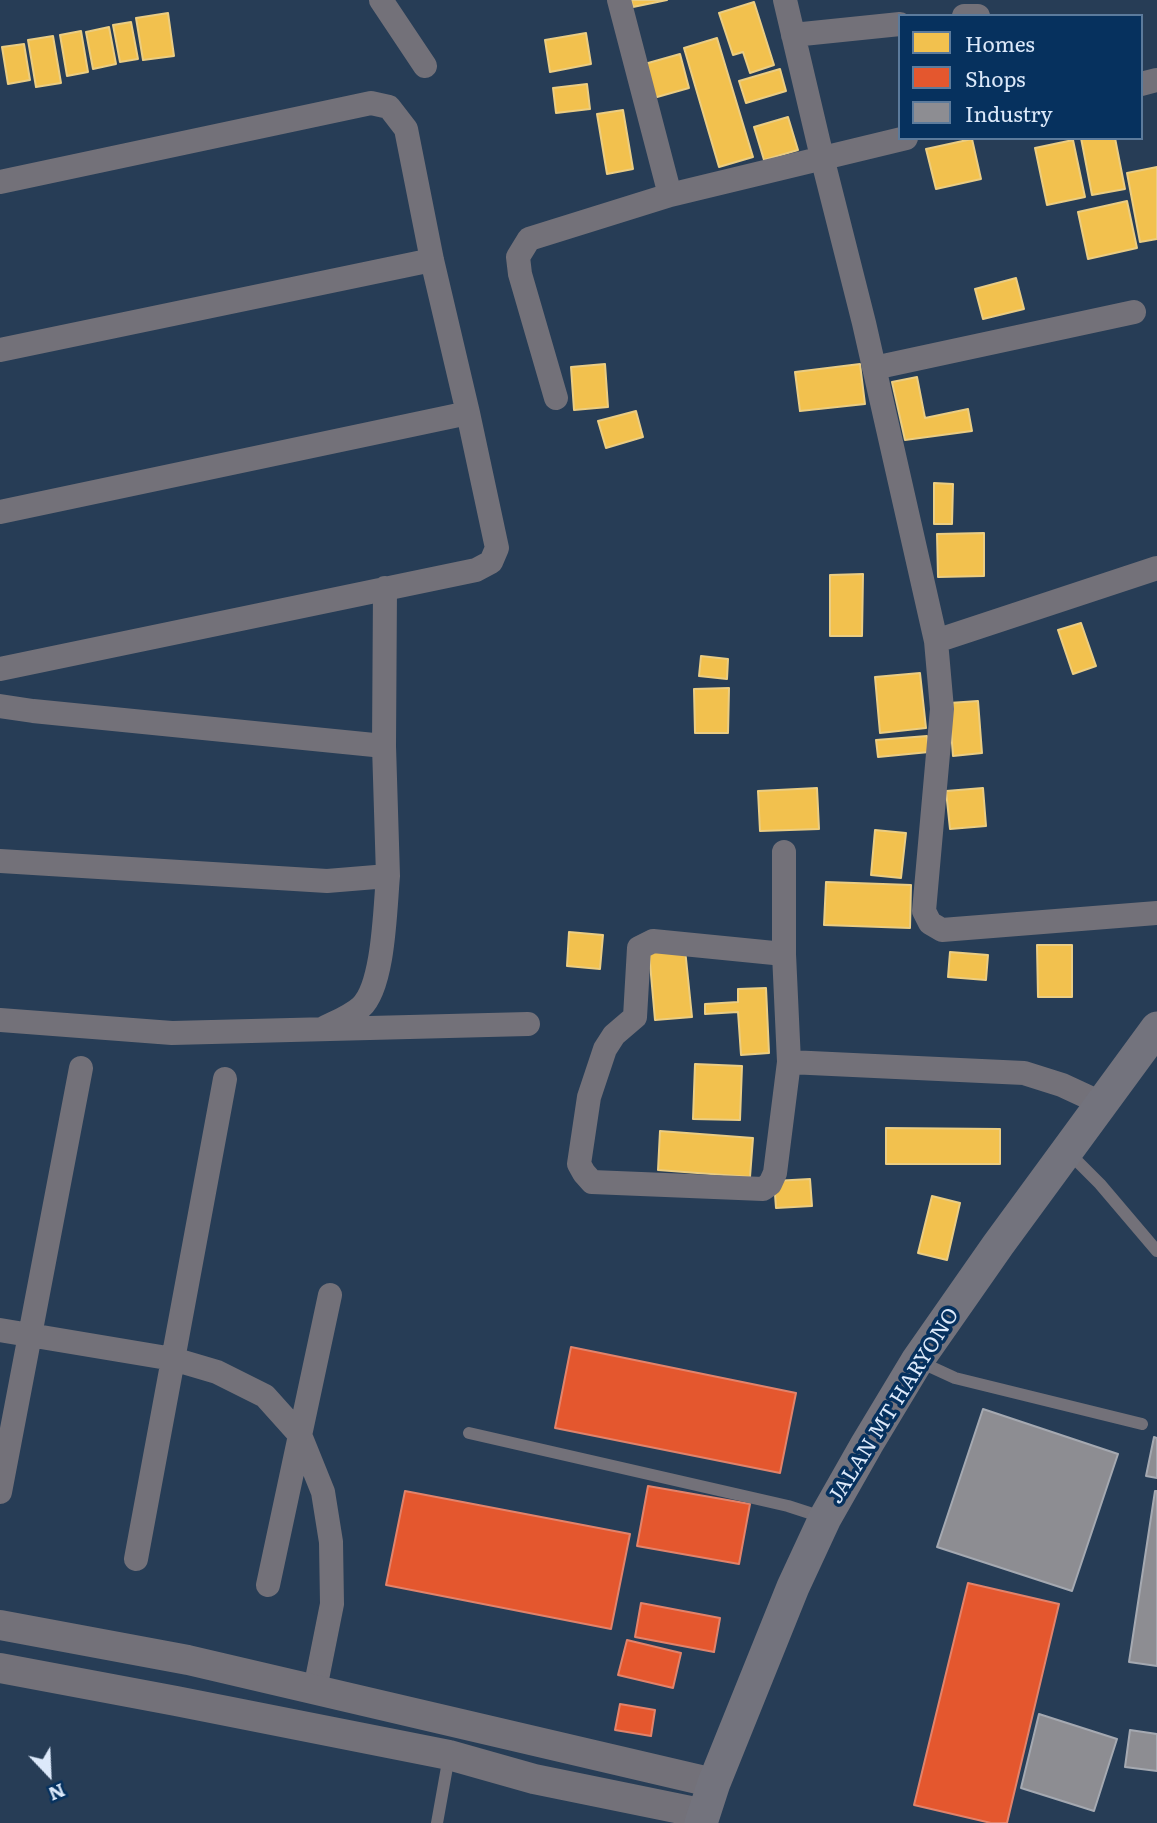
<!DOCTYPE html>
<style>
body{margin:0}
#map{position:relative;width:1157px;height:1823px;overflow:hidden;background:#273d56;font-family:Literata,serif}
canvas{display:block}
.legend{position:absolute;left:898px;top:14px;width:245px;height:126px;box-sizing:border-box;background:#06315e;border:2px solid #5c7b9c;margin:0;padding:9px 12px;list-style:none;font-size:21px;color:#dce9fa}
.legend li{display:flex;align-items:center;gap:14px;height:35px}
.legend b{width:35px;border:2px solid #5c7b9c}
.north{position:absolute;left:14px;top:1739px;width:70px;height:70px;-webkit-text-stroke:5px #06315e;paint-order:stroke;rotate:157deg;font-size:19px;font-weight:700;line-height:28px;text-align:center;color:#dce9fa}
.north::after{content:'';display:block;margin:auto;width:24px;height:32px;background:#dce9fa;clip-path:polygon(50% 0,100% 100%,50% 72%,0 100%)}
</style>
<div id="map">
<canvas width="1157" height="1823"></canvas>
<ul class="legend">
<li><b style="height:19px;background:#f2c14e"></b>Homes</li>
<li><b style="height:19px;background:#e4572e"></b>Shops</li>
<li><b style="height:19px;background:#8d8d92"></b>Industry</li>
</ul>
<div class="north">N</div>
</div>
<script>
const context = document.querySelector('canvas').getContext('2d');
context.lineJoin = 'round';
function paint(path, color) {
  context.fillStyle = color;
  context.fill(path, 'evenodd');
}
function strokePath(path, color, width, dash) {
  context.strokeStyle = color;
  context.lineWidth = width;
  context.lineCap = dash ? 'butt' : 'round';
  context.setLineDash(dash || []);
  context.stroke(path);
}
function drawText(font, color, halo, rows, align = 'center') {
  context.font = font + ' Literata,serif';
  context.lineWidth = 7;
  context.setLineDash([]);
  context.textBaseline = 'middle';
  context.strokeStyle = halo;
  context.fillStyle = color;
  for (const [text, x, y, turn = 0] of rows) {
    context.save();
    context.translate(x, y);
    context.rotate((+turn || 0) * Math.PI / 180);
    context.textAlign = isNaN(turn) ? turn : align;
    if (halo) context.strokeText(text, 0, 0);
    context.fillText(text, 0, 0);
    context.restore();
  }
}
const homes = new Path2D(`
 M 631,0 L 667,0 L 633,7 Z
 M 754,2 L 774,65 L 750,73 L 743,52 L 733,55 L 719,13 Z
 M 168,13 L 174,56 L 143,60 L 136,18 Z
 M 131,22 L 138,59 L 120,62 L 113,25 Z
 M 109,27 L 116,64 L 93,69 L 86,32 Z
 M 81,31 L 88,72 L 67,76 L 60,35 Z
 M 586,33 L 591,64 L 550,72 L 545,40 Z
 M 53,36 L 61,83 L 36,87 L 28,40 Z
 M 717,38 L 753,157 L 719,167 L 684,48 Z
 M 24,44 L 30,80 L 8,84 L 2,47 Z
 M 680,54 L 689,88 L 650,99 L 641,65 Z
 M 780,69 L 786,91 L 746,103 L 739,81 Z
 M 587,84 L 590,109 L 556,113 L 553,88 Z
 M 623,110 L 633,169 L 607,174 L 597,114 Z
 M 788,117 L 798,150 L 764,160 L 754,127 Z
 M 1081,138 L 1115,138 L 1125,189 L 1092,195 Z
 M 972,139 L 981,179 L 936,189 L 926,149 Z
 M 1073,140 L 1085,197 L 1047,205 L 1035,148 Z
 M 1157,167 L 1157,239 L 1140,242 L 1127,173 Z
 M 1127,201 L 1137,248 L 1088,259 L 1078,212 Z
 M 1016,278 L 1024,309 L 983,319 L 975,289 Z
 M 605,364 L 608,407 L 574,410 L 571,367 Z
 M 860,364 L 865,404 L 800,411 L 795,372 Z
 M 917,377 L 925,418 L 968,409 L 972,431 L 905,440 L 892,382 Z
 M 636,411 L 643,437 L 606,448 L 598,421 Z
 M 934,483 L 953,484 L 952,524 L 934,524 Z
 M 984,533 L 984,576 L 938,577 L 937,534 Z
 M 863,574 L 862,636 L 830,636 L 830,575 Z
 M 1081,623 L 1096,666 L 1073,674 L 1058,630 Z
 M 701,656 L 728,659 L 727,679 L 699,676 Z
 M 920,673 L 926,728 L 880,733 L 875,677 Z
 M 729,688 L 728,733 L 695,733 L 694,689 Z
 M 978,701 L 982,753 L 953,756 L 949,703 Z
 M 927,736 L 929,752 L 878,757 L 876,740 Z
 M 817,788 L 819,829 L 760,831 L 758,791 Z
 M 983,788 L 986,826 L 950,829 L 946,791 Z
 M 875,830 L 906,833 L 901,878 L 871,875 Z
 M 826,882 L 911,885 L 910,928 L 824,925 Z
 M 569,932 L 603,935 L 600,969 L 567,966 Z
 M 1037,945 L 1072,945 L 1072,997 L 1038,997 Z
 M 685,949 L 692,1017 L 655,1020 L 649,952 Z
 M 950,952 L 988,955 L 986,980 L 948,977 Z
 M 766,988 L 769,1053 L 741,1055 L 738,1012 L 705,1014 L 705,1004 L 738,1002 L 738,989 Z
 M 695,1064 L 742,1066 L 740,1120 L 693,1119 Z
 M 886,1128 L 1000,1129 L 1000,1164 L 886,1164 Z
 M 660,1131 L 753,1138 L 750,1177 L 658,1170 Z
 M 810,1179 L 812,1206 L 776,1208 L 774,1181 Z
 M 932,1196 L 960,1203 L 947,1260 L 918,1253 Z`);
paint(homes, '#f2c14e');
strokePath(homes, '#ebcd82', 2);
const shops = new Path2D(`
 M 571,1347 L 796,1393 L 780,1473 L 555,1428 Z
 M 648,1486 L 750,1504 L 739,1564 L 637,1546 Z
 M 405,1491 L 630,1534 L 611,1629 L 386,1585 Z
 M 968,1583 L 1059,1604 L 1007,1823 L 991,1823 L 914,1805 Z
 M 641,1603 L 720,1618 L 714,1652 L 635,1637 Z
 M 627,1640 L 681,1653 L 673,1688 L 618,1675 Z
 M 620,1704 L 655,1710 L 651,1736 L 615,1730 Z`);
paint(shops, '#e4572e');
strokePath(shops, '#e2836b', 2);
const industry = new Path2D(`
 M 983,1409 L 1118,1454 L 1072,1591 L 937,1547 Z
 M 1154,1437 L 1157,1438 L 1157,1478 L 1146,1476 Z
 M 1155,1491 L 1157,1491 L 1157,1666 L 1129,1662 Z
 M 1039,1714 L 1117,1739 L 1094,1811 L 1021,1788 Z
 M 1130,1730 L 1157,1734 L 1157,1771 L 1125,1767 Z`);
paint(industry, '#8d8d92');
strokePath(industry, '#a5a9b1', 2);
strokePath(new Path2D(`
 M 1068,1152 L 1100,1184 L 1157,1251
 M 918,1361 L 955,1378 L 1142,1424
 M 469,1433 L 788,1506 L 825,1518
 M 437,1823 L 449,1756`), '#737179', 12);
strokePath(new Path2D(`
 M 381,0 L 425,66
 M 619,0 L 670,195
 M 785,0 L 822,157 L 864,323 L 936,641 L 942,709 L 924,911 L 930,923 L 942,930 L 1157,913
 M 964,16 L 978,16
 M 793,35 L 900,24
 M 1141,84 L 1157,80
 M 0,182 L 371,103 L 389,107 L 406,129 L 432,260 L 468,413 L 497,548 L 491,562 L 476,570 L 0,669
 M 0,350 L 432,260
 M 874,368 L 1134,312
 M 556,398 L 520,274 L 518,257 L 529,239 L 670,195 L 906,138
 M 0,512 L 468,413
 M 385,588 L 384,746 L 388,876
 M 936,641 L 1157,568
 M 0,706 L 33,711 L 384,746
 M 784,852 L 784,954 L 789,1062 L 1024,1073 L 1062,1085 L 1103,1104
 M 0,861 L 327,881 L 388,876 C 385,908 384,986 361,1007 C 351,1016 336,1022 324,1028
 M 784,954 L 653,941 L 639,948 L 635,1017 L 614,1035 L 605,1049 L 589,1097 L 579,1164 L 584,1173 L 592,1182 L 763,1189 L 770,1184 L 775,1173 L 789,1062
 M 0,1020 L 172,1033 L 528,1024
 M 0,1330 L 173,1359 L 217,1372 L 265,1396 L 300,1435 L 323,1492 L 331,1542 L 332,1604 L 315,1689
 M 0,1492 L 81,1068
 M 136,1559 L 225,1079
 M 268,1585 L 330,1295`), '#737179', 24);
strokePath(new Path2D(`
 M 0,1625 L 188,1660 L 714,1783
 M 0,1668 L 176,1701 L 449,1755 L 534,1779 L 705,1814`), '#737179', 30);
strokePath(new Path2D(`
 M 701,1823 L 714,1783 L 793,1587 L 825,1518 L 867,1444 L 917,1361 L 998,1245 L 1157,1028`), '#73737d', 33);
drawText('21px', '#dce9fa', '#06315e', [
 ["JALAN MT HARYONO",894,1406,-58]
]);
</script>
